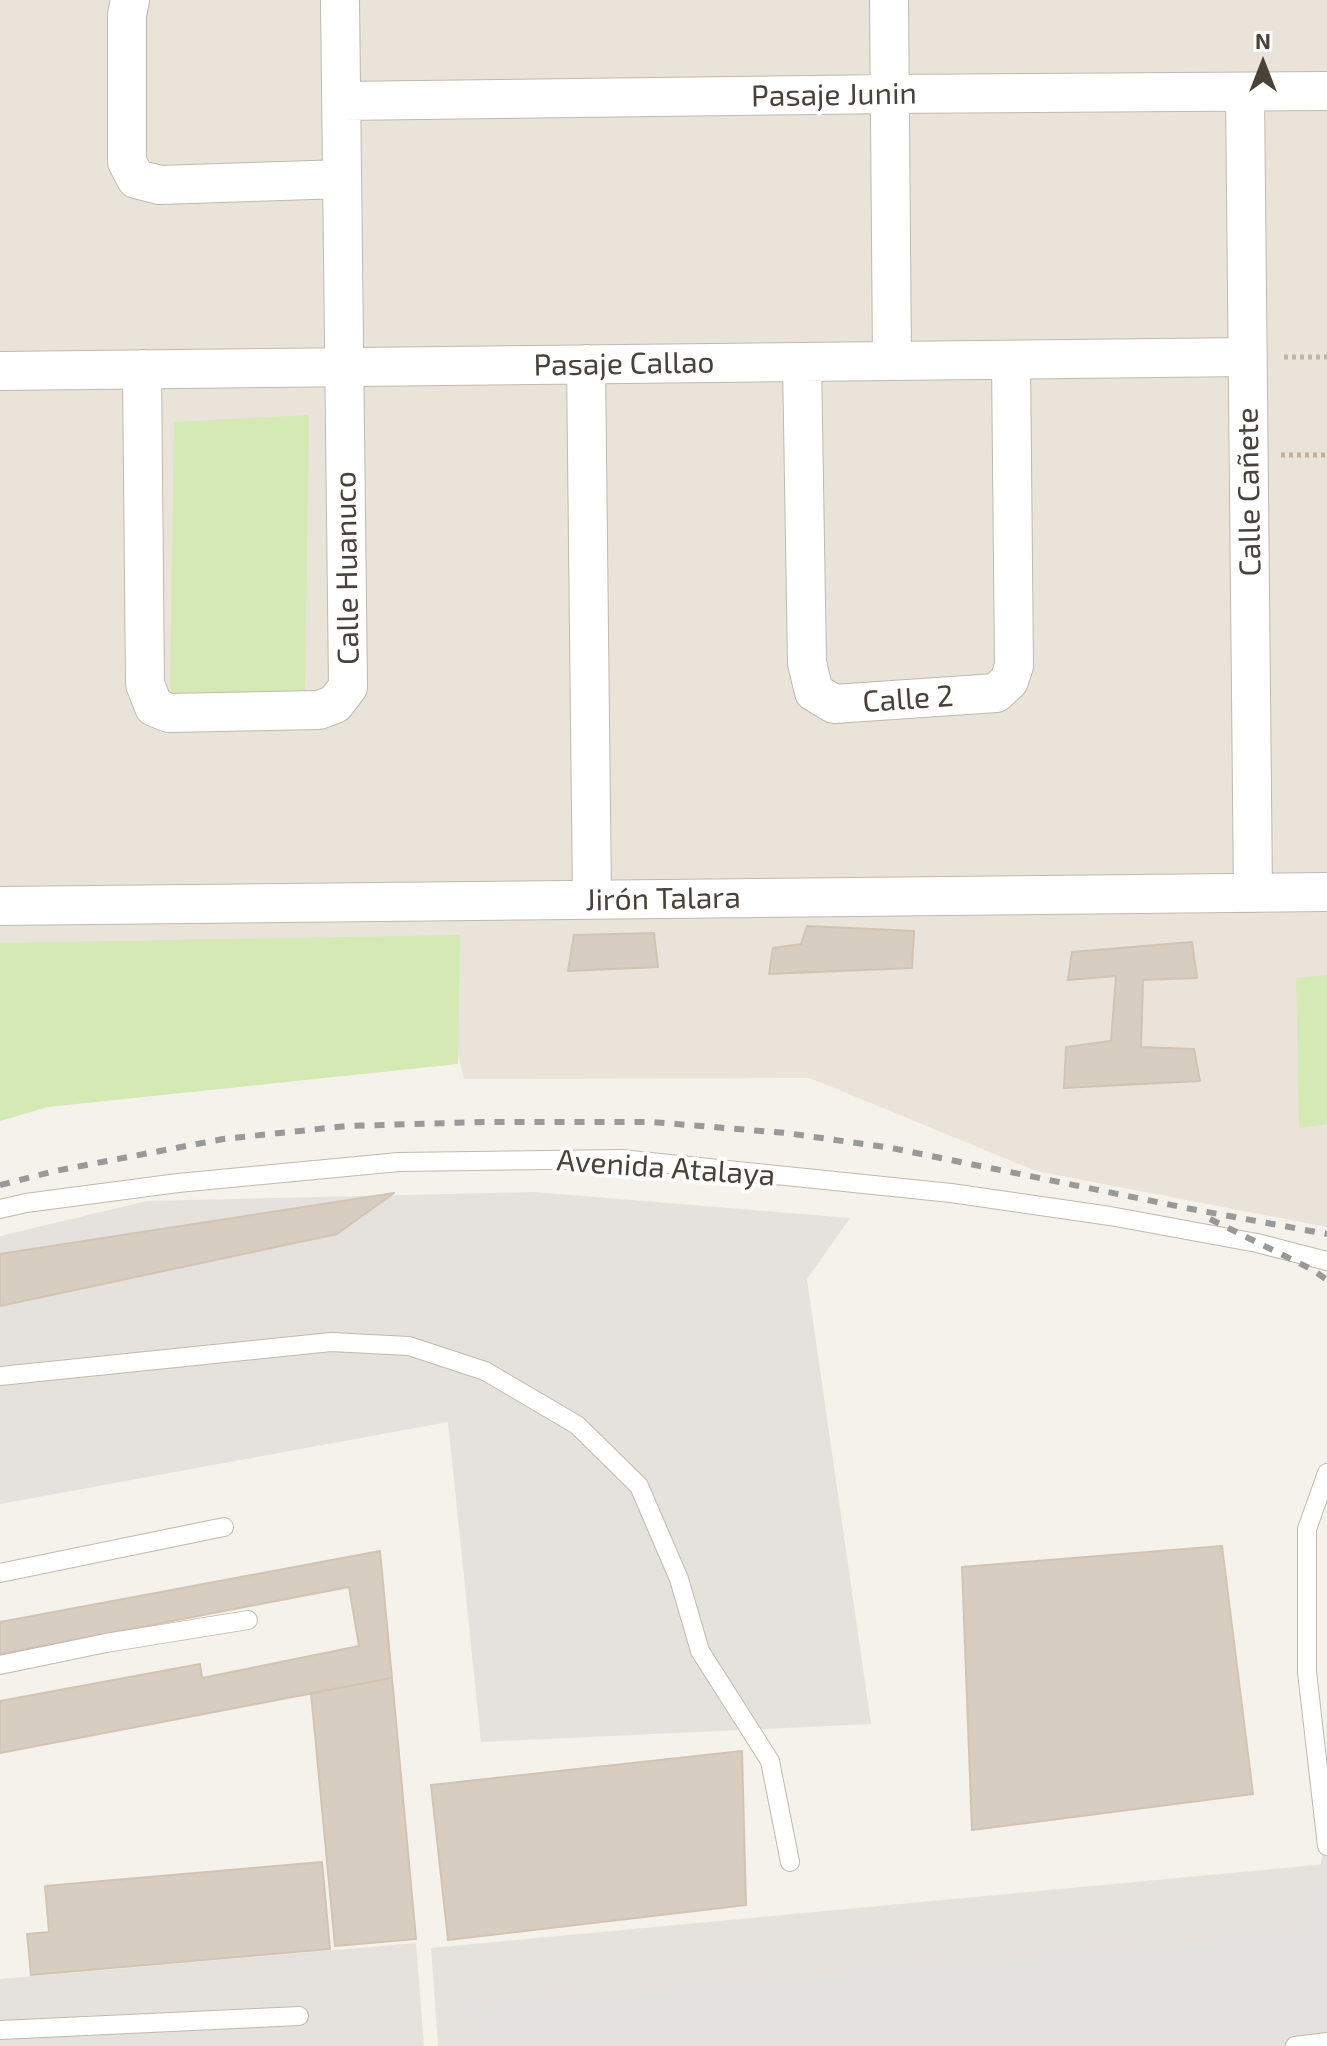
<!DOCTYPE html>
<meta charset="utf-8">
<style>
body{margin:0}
#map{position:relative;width:1327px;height:2046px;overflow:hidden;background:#f5f2eb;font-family:"Exo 2",sans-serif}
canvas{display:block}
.north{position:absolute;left:1223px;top:24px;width:80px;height:80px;-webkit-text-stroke:6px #fff;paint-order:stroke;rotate:0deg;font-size:22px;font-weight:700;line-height:32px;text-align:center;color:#4a4239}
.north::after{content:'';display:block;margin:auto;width:28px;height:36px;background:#4a4239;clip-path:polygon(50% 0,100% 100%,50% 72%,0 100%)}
</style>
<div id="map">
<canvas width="1327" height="2046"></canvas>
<div class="north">N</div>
</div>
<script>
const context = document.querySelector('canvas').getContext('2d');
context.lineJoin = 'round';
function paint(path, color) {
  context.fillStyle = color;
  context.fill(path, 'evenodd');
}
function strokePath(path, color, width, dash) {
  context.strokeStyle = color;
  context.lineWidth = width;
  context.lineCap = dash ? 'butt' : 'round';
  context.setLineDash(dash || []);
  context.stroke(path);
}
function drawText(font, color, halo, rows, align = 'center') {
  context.font = font + ' "Exo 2",sans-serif';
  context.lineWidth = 8;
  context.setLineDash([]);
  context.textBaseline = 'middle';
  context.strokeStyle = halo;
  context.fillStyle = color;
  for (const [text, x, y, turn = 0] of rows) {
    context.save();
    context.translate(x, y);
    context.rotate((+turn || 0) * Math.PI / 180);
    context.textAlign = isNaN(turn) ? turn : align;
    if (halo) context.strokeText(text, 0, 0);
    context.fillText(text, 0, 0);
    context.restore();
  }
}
paint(new Path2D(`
 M 0,0 L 1327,0 L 1327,1227 L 1036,1171 L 810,1078 L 464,1079 L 433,956 L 0,964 Z`), '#e9e3d9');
paint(new Path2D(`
 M 534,1192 L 850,1218 L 807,1279 L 871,1724 L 481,1742 L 448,1422 L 0,1504 L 0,1236 L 147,1201 Z
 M 1327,1864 L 1327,2046 L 438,2046 L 431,1948 Z
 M 416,1943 L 424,2046 L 0,2046 L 0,1979 Z`), '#e5e1dc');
paint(new Path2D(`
 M 309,415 L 305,692 L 170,693 L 174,422 Z
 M 460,935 L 458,1064 L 48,1107 L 0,1121 L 0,943 Z
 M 1327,975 L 1327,1124 L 1299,1128 L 1296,978 Z`), '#d5e9b4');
paint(new Path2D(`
 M 1327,1834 L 1327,2046 L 471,2046 L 467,2004 L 1307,1931 Z`), '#e4e2df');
const building = new Path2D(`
 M 807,926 L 914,931 L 912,968 L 769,974 L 773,948 L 801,944 Z
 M 654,933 L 658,967 L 568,971 L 574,935 Z
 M 1192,942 L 1197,978 L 1143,980 L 1141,1047 L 1194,1049 L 1200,1081 L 1064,1088 L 1066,1047 L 1111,1041 L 1116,976 L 1068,980 L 1072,952 Z
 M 394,1193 L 337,1234 L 0,1306 L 0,1254 Z
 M 1222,1546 L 1253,1794 L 972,1830 L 962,1567 Z
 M 380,1551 L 392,1678 L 0,1753 L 0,1701 L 200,1664 L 202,1678 L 359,1646 L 349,1587 L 0,1654 L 0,1622 Z
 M 392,1678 L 416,1939 L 335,1946 L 311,1693 Z
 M 742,1751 L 746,1905 L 448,1940 L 431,1785 Z
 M 322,1862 L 330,1949 L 31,1975 L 27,1934 L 49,1932 L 45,1886 Z`);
paint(building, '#d7cdc0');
strokePath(building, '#d2c4b3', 2);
const lane = new Path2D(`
 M 0,1209 L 26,1203 L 178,1183 L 399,1162 L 621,1159 L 951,1193 L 1110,1216 L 1257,1243 L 1327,1261
 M 0,1376 L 331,1342 L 409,1346 L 485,1371 L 577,1425 L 639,1486 L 679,1579 L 700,1651 L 770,1761 L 790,1862
 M 1327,1473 L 1307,1529 L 1307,1672 L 1327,1846
 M 0,1573 L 224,1527
 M 0,1665 L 106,1643 L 248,1620
 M 0,2030 L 299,2016
 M 1295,2046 L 1327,2042`);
const street = new Path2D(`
 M 130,0 L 127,15 L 127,162 L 136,179 L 160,185 L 342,179
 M 889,0 L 892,360
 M 1245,92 L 1253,893
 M 342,101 L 890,94 L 1327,91
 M 802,362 L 807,663 L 814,692 L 834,704 L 996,693 L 1009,681 L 1014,666 L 1011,360
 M 586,364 L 592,899
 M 142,369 L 145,684 L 154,707 L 169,713 L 319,710 L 335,704 L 348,687 L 340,0
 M 0,371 L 1247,357
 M 0,906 L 1327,892`);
strokePath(lane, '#c1b9ad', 20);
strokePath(street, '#c1b9ad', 40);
strokePath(new Path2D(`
 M 1284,357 L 1327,357
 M 1281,455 L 1327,455`), '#c3b39e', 5, [4, 4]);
strokePath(lane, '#fff', 18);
strokePath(street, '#fff', 38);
strokePath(new Path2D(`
 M 0,1185 L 55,1171 L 223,1139 L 347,1126 L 484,1122 L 652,1122 L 786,1133 L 892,1148 L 1191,1209 L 1327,1234
 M 1210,1219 L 1313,1270 L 1327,1280`), '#999', 6, [10, 10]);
drawText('30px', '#4a4239', '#fff', [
 ["Pasaje Junin",834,95,-1],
 ["Pasaje Callao",624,364,-1],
 ["Calle Cañete",1249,492,-91],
 ["Calle Huanuco",347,568,-91],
 ["Calle 2",908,699,-4],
 ["Jirón Talara",663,899,-1],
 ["Avenida Atalaya",666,1168,4]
]);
</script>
